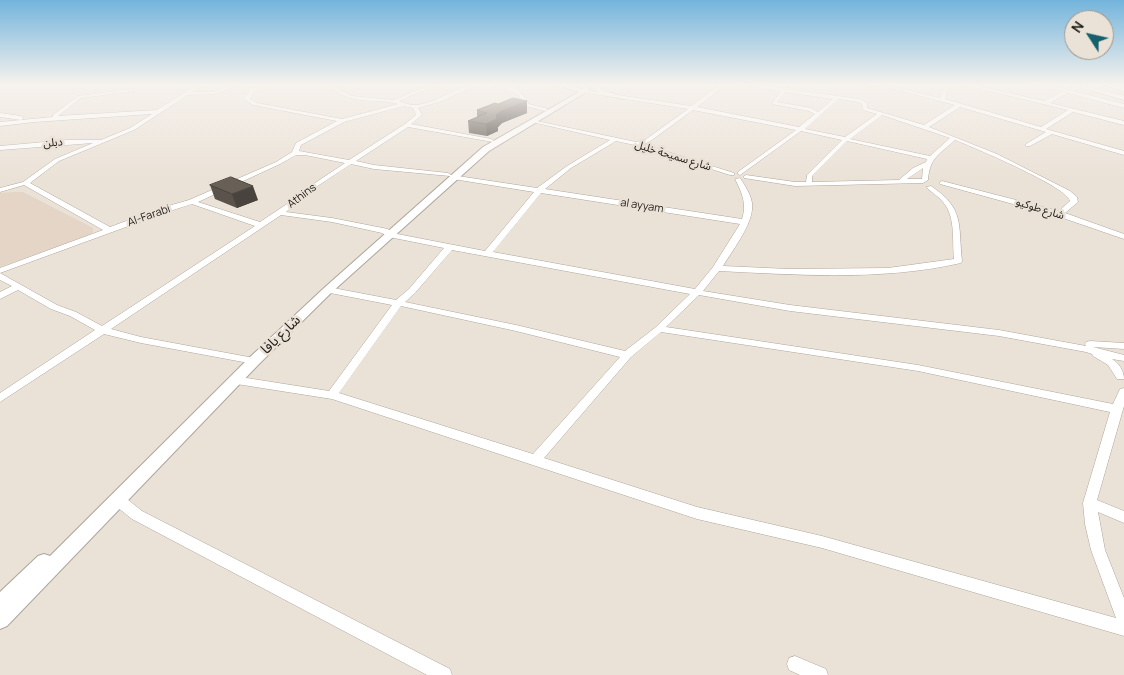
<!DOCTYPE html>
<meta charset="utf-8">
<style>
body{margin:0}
#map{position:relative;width:1124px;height:675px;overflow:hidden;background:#ebe2d7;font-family:Manrope,sans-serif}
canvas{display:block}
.north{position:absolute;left:1064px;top:10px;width:50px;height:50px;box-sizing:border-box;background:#ebe2d7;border:1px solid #9c958d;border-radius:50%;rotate:305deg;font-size:14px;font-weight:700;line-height:20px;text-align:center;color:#25221e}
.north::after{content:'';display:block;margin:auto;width:18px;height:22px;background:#14606c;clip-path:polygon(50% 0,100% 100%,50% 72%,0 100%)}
</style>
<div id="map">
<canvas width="1124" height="675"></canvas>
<div class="north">N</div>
</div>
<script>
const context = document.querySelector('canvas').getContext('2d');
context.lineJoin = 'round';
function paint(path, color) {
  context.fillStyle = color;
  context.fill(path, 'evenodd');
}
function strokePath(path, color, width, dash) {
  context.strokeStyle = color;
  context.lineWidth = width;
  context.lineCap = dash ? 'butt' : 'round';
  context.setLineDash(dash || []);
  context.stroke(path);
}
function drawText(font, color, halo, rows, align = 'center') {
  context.font = font + ' Manrope,"Noto Sans Arabic",sans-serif';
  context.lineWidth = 5;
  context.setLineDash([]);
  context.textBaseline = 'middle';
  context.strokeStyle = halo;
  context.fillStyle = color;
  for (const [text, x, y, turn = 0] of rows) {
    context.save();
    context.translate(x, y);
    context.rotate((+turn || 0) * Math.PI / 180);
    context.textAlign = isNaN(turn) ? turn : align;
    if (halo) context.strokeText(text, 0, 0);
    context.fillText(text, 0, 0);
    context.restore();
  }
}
paint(new Path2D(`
 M 14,192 L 23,192 L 93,228 L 93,232 L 88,236 L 0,267 L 0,193 Z`), '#e4d5c6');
const minor = new Path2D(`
 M 198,84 L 204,84 L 192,92 L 214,92 L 234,84 L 241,84 L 215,94 L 188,95 L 134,130 L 59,161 L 30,183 L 110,227 L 161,208 L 189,200 L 276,162 L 292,152 L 296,143 L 337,121 L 253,105 L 244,99 C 249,91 253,84 263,84 L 254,92 L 250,99 L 257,103 L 342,119 L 398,104 C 375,97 347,107 330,84 L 335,84 L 338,89 L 352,96 L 394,100 L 431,84 L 438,84 L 399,101 C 404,103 409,105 414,105 C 437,105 457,84 479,84 L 442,101 L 418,108 L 422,115 L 411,124 L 491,139 L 494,141 L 493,142 L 408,127 L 356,161 L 374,165 L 448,173 L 451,175 L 537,188 L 567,166 L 610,140 L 532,122 L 532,120 L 636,142 L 645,140 L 688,109 L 582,92 L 584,90 L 691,106 L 721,84 L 727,84 L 697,107 L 799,127 L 815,114 L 809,111 L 772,104 L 780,91 L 741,84 L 755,84 L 782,88 L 785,84 L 789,84 L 787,89 L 860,99 L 867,103 L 867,108 L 924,125 L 955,105 L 894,89 L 859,84 L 894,87 L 940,98 L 945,84 L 949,84 L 945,99 L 1041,127 L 1068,110 L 960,84 L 970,84 L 1044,101 L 1063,91 L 1037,84 L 1046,84 L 1124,104 L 1124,108 L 1068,93 L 1050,103 L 1124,121 L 1124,125 L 1073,112 L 1046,129 L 1124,151 L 1124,155 L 1052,134 L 1030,146 L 1026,146 L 1026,144 L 1046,132 L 960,107 L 929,127 L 997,154 L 1070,191 L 1077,197 L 1078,202 L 1065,213 L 1124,234 L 1124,239 L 1057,216 L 940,184 L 939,183 L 942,181 L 1059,211 L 1070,201 C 1068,187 973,147 955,140 C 939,155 930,157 928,180 L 923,183 L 795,186 L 744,178 L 743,177 L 746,175 L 795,182 L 806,182 L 807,175 L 842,140 L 801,131 L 740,175 L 738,174 L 738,172 L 796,130 L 693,110 L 649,142 L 643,144 L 734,173 L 734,175 L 730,175 L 639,146 L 616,141 L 571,168 L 545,189 L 742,219 C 747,204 742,193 735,179 L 740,178 C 746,187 754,199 752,210 C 750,228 732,251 723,266 L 789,269 L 888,268 L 954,259 C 952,241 956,217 943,202 C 938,196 931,192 926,187 L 931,186 C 965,209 958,224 962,261 L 961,263 C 882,281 799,275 719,271 L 703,291 L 790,305 L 999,330 L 1086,346 L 1085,344 L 1086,342 L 1090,341 L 1124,343 L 1124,349 L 1093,347 L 1124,355 L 1124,361 L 1112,359 C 1119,363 1124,371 1124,379 L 1117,379 L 1108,365 L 1093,356 L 1092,354 L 1086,352 L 999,336 L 790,311 L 699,295 L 666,327 L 918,365 L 1113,404 L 1120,389 L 1124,388 L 1124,406 L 1097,500 L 1124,511 L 1124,523 L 1098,512 L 1105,550 L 1124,598 L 1124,636 L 822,548 L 697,519 L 332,399 L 230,383 L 229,380 L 230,377 L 234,376 L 329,391 L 392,305 L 325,292 L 323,290 L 325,288 L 328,287 L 396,300 L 409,289 L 444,248 L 389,237 L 382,233 L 332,222 L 281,215 L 111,329 L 141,337 L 254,358 L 259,361 L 258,363 L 254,364 L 141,343 L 104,334 L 0,402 L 0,393 L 95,330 L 70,316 L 51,309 L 18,290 L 0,299 L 0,292 L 12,286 L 0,280 L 0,268 L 103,230 L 24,185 L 0,192 L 0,188 L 23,182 L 55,159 L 93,143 L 0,150 L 0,146 L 67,140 L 101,140 L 130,128 L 152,114 L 34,122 L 0,126 L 0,122 L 53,117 L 53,115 L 78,96 L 132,89 L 134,91 L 81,98 L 58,116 L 157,110 ZM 785,92 L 833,99 L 818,112 L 811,108 L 777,102 ZM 838,99 L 859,102 L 862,104 L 863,110 L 877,114 L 845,137 L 805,129 ZM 404,106 L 413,108 L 416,115 L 405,124 L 349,160 L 299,151 L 301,145 L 344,122 ZM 882,115 L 950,138 L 930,156 L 850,139 ZM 847,141 L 927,159 L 926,162 L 913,168 L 899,180 L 812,182 L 812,176 ZM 296,155 L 305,155 L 345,163 L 309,187 L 290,202 L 260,222 L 198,202 L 280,164 ZM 351,164 L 374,169 L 450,176 L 453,179 L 534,192 L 485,251 L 392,233 L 388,229 L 332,218 L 286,212 L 313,189 ZM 923,168 L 922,179 L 907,179 ZM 541,193 L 740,224 L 713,267 L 695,289 L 493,252 ZM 192,204 L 255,226 L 102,326 L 76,312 L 57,305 L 0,273 L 167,212 ZM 452,250 L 690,294 L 656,327 L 625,351 L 516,325 L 405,302 L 415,293 ZM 401,306 L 516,331 L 620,357 L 533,454 L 339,393 ZM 661,332 L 918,371 L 1110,412 L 1083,503 L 1085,524 L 1091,550 L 1116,618 L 822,536 L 697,507 L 544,458 L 631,357 Z
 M 493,84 C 512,84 519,88 529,104 L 548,109 L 545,111 L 525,106 L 518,94 Z
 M 1069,84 L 1078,84 L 1124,96 L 1124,100 Z
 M 1101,84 L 1110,84 L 1124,88 L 1124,91 Z
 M 0,113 L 21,116 L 24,118 L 21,120 L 0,117 Z
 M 117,494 L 122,495 L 142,511 L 450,669 L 452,675 L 427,675 L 132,519 L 112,503 L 110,499 L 112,495 Z
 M 795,656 L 826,669 L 828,675 L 800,675 L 789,670 L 787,664 L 789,658 Z`);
const major = new Path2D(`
 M 554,84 L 565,84 L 582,89 L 587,84 L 595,84 L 604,91 L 626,97 L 623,99 L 599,93 L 591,87 L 583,94 L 489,151 L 332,292 L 259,364 L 7,626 L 0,629 L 0,592 L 38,556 L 44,554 L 50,556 L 249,358 L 324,288 L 483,147 L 579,92 Z`);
strokePath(minor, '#aea59b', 1);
strokePath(major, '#aea59b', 2);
paint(minor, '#fff');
paint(major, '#fff');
paint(new Path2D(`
 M 527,101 L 527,113 L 502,123 L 498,127 L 498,131 L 487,136 L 469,133 L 468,121 L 477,117 L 477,110 L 498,104 Z
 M 210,185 L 258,200 L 237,208 L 215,199 Z`), '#59534b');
paint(new Path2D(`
 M 527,101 L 527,113 L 502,123 L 498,127 L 498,131 L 487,136 L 486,124 L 501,111 Z
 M 253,186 L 258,200 L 237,208 L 232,194 Z`), '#49433d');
const building = new Path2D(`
 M 513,98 L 527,101 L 501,111 L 496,115 L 497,119 L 486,124 L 468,121 L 487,113 L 477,110 L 495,103 L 498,104 Z
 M 231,177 L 253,186 L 232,194 L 210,185 Z`);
paint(building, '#686057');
strokePath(building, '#49433d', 1);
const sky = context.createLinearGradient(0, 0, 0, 179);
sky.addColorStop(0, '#73b4dc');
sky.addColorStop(0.47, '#f6f2ed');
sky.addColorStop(1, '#f6f2ed00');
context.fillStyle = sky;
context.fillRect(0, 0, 1124, 179);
drawText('11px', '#25221e', '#ebe2d7', [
 ["دبلن",53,143,-5],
 ["شارع سميحة خليل",673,156,17],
 ["Athins",302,196,-37],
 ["al ayyam",642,206,9],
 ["شارع طوكيو",1040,209,17],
 ["Al-Farabi",149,216,-19]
]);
drawText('14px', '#25221e', '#ebe2d7', [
 ["شارع يافا",281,335,-44]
]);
</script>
